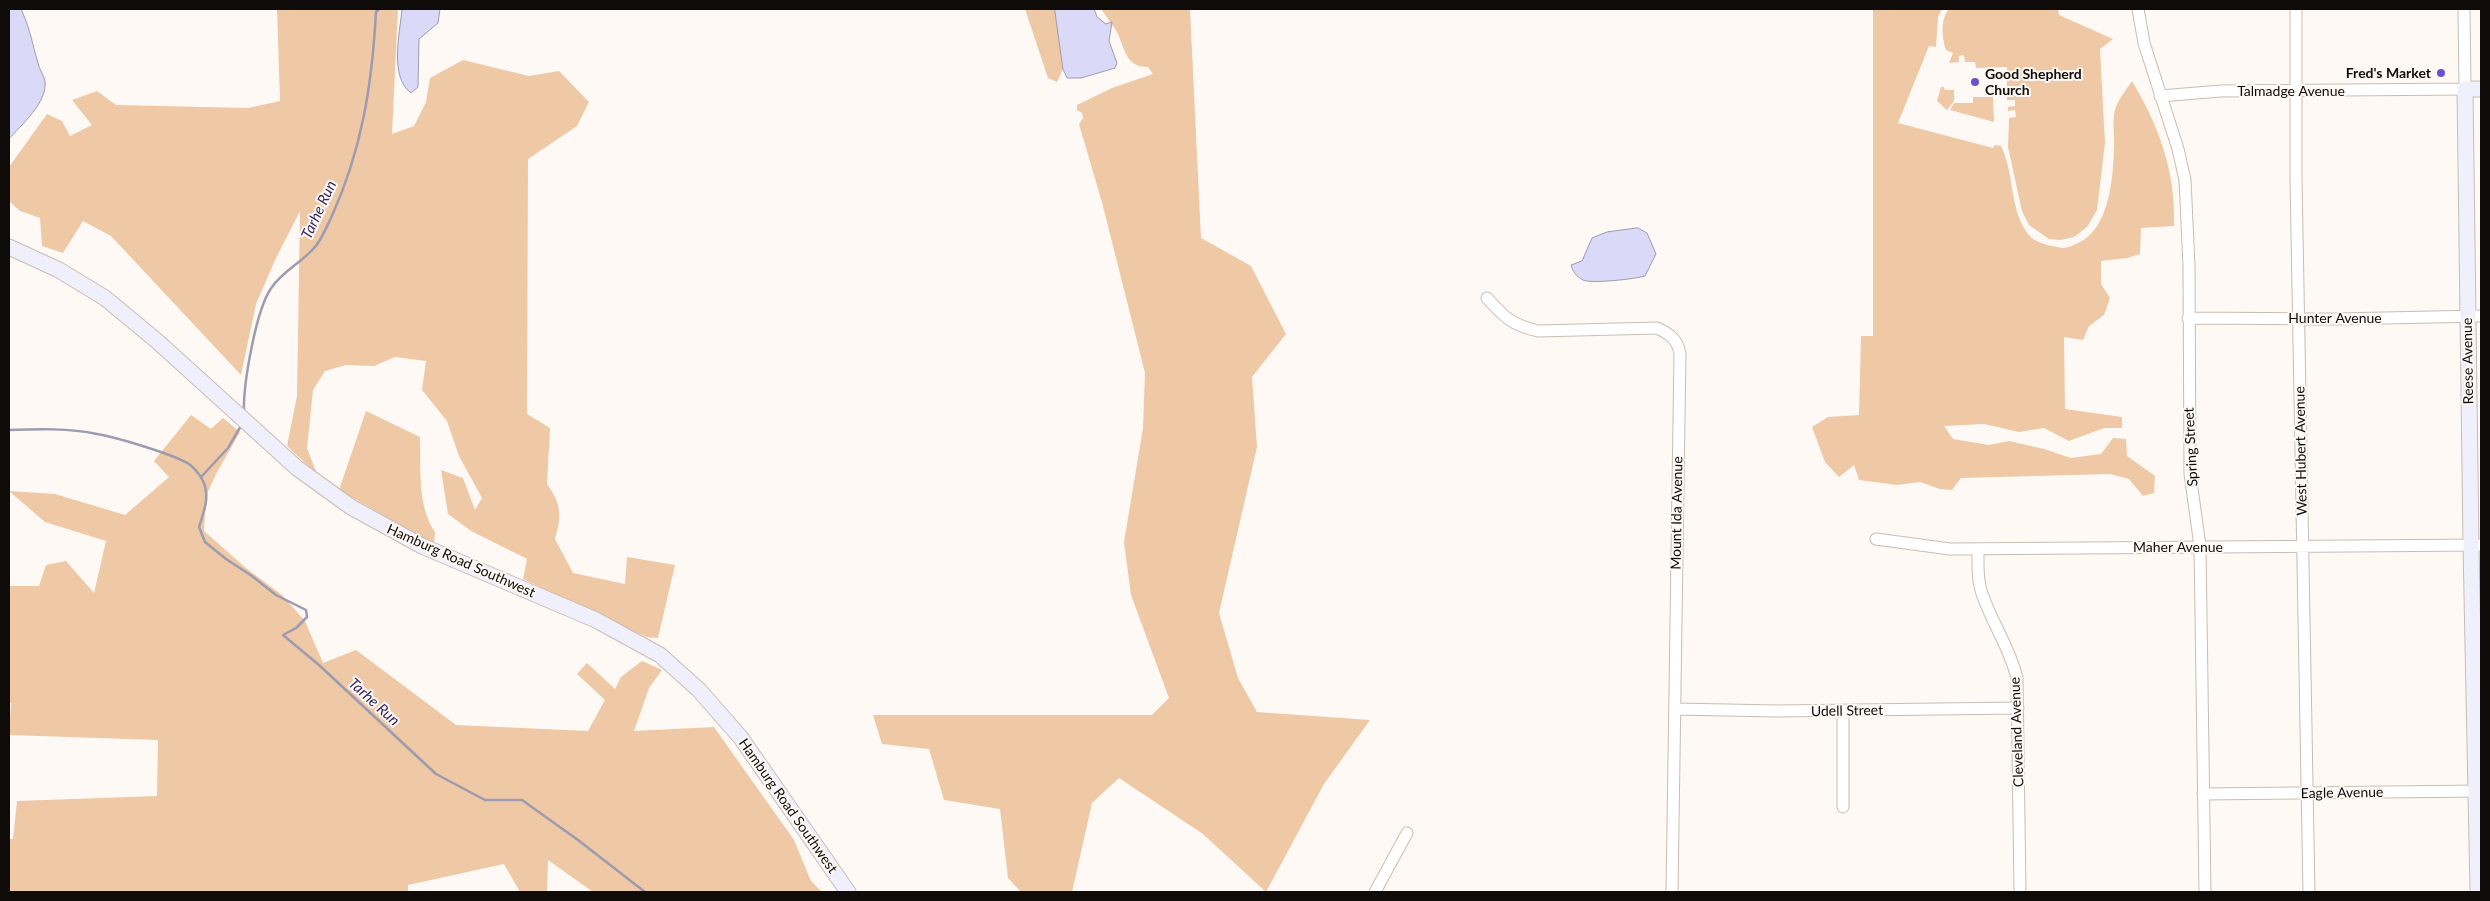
<!DOCTYPE html>
<style>
body{margin:0}
#map{position:relative;width:2490px;height:901px;overflow:hidden;background:#fef9f5;font-family:Lato,sans-serif}
canvas{display:block}
.frame{position:absolute;inset:0;border:10px solid #0f0b08;pointer-events:none}
</style>
<div id="map">
<canvas width="2490" height="901"></canvas>
<div class="frame"></div>
</div>
<script>
const context = document.querySelector('canvas').getContext('2d');
context.lineJoin = 'round';
function paint(path, color) {
  context.fillStyle = color;
  context.fill(path, 'evenodd');
}
function strokePath(path, color, width, dash) {
  context.strokeStyle = color;
  context.lineWidth = width;
  context.lineCap = dash ? 'butt' : 'round';
  context.setLineDash(dash || []);
  context.stroke(path);
}
function drawText(font, color, halo, rows, align = 'center') {
  context.font = font + ' Lato,sans-serif';
  context.lineWidth = 4;
  context.setLineDash([]);
  context.textBaseline = 'middle';
  context.strokeStyle = halo;
  context.fillStyle = color;
  for (const [text, x, y, turn = 0] of rows) {
    context.save();
    context.translate(x, y);
    context.rotate((+turn || 0) * Math.PI / 180);
    context.textAlign = isNaN(turn) ? turn : align;
    if (halo) context.strokeText(text, 0, 0);
    context.fillText(text, 0, 0);
    context.restore();
  }
}
paint(new Path2D(`
 M 277,9 L 398,9 L 392,134 L 414,126 L 426,102 L 430,78 L 463,60 L 529,76 L 559,71 L 589,102 L 577,126 L 528,159 L 527,414 L 550,428 L 547,484 C 561,503 562,516 555,539 L 573,573 L 625,584 L 627,557 L 675,565 L 658,638 L 646,637 L 523,579 L 527,559 L 471,531 L 448,514 L 441,470 L 463,478 L 475,510 L 482,498 L 459,456 L 447,421 L 422,390 L 426,361 L 395,357 L 374,366 L 346,365 L 325,371 L 313,390 L 307,448 L 317,474 L 287,446 L 297,396 L 300,211 L 276,258 L 256,304 L 241,375 L 111,236 L 83,221 L 63,253 L 42,246 L 40,218 L 20,211 L 9,201 L 9,167 L 47,114 L 62,121 L 70,136 L 92,125 L 72,100 L 97,91 L 116,105 L 248,108 L 280,101 Z
 M 1025,9 L 1055,9 L 1063,69 L 1057,82 L 1048,78 Z
 M 1101,9 L 1190,9 L 1201,238 L 1251,266 L 1286,334 L 1252,377 L 1257,447 L 1219,613 L 1238,678 L 1257,712 L 1370,720 L 1324,784 L 1266,892 L 1203,834 L 1119,778 L 1092,803 L 1072,892 L 1021,892 L 1008,878 L 1000,809 L 944,800 L 929,749 L 882,744 L 873,715 L 1152,715 L 1169,698 L 1131,595 L 1124,542 L 1143,428 L 1145,373 L 1103,206 L 1079,124 L 1083,118 L 1082,113 L 1077,110 L 1077,105 L 1112,88 L 1153,74 L 1148,67 C 1125,67 1125,48 1117,32 C 1112,24 1106,16 1101,9 Z
 M 1873,9 L 1942,9 L 1938,17 L 1936,47 L 1929,46 L 1898,123 L 1993,148 L 1995,145 L 2001,146 C 2015,174 2009,211 2029,235 C 2035,243 2048,245 2057,247 C 2065,250 2071,246 2078,243 C 2111,229 2114,171 2114,141 C 2114,131 2112,116 2116,107 C 2119,98 2127,89 2132,81 C 2159,126 2176,172 2174,226 L 2141,228 L 2140,254 L 2127,258 L 2101,261 L 2101,284 L 2110,298 L 2104,315 L 2089,326 L 2083,340 L 2064,337 L 2065,409 L 2122,417 L 2122,428 L 2104,428 L 2069,441 L 2044,428 L 2019,432 L 1984,424 L 1944,426 L 1953,439 L 1989,445 L 2009,441 L 2044,449 L 2071,458 L 2101,454 L 2113,438 L 2126,439 L 2127,456 L 2155,476 L 2154,493 L 2143,496 L 2129,479 L 2110,474 L 1961,478 L 1952,490 L 1940,489 L 1920,482 L 1897,485 L 1859,480 L 1854,465 L 1839,477 L 1825,462 L 1812,427 L 1828,417 L 1859,415 L 1861,336 L 1873,336 Z
 M 1949,9 L 2058,9 L 2059,15 L 2113,39 L 2100,49 L 2105,143 L 2097,210 L 2087,227 L 2074,237 L 2060,240 L 2049,239 L 2029,225 L 2022,211 L 2008,147 L 2009,118 L 2016,117 L 2015,110 L 2008,111 L 2008,107 L 2015,106 L 2015,100 L 2007,100 L 2007,67 L 1976,68 L 1975,62 L 1965,62 L 1964,55 L 1959,56 L 1959,62 L 1949,63 L 1953,53 L 1946,50 C 1942,38 1940,19 1949,9 Z
 M 1941,87 L 1944,87 L 1945,90 L 1954,90 L 1954,101 L 1947,110 L 1937,101 Z
 M 1973,97 L 1993,97 L 1994,122 L 1950,110 L 1954,103 L 1973,103 Z
 M 366,411 L 420,437 C 421,468 417,506 435,532 L 434,544 L 339,490 Z
 M 191,415 L 211,429 L 223,418 L 240,432 L 216,474 L 206,496 L 204,531 L 246,568 L 282,595 L 305,621 L 323,663 L 356,650 L 456,725 L 588,731 L 605,700 L 577,674 L 587,663 L 615,689 L 621,677 L 642,661 L 662,670 L 649,688 L 634,731 L 714,727 L 794,840 L 811,881 L 822,892 L 593,892 L 548,860 L 547,892 L 520,892 L 504,864 L 408,885 L 408,892 L 9,892 L 9,839 L 13,839 L 17,801 L 157,796 L 158,740 L 9,735 L 11,703 L 9,702 L 9,586 L 39,586 L 46,565 L 66,561 L 94,593 L 106,541 L 45,522 L 9,491 L 55,494 L 125,515 L 169,477 L 154,461 Z`), '#efc8a6');
const water = new Path2D(`
 M 9,9 L 21,9 L 22,11 C 31,32 32,43 38,63 C 39,69 44,75 45,81 C 48,102 21,125 9,139 Z
 M 402,9 L 440,9 L 438,23 L 419,39 L 418,87 L 411,93 C 389,77 400,33 402,9 Z
 M 1055,9 L 1094,9 L 1097,17 L 1106,24 L 1112,22 L 1109,41 L 1117,63 L 1115,68 L 1081,78 L 1067,78 L 1063,69 Z
 M 1638,228 L 1647,233 L 1656,254 L 1645,276 C 1635,279 1591,284 1583,280 C 1576,276 1573,272 1571,265 L 1582,261 L 1592,238 L 1607,232 Z`);
paint(water, '#dad9f7');
strokePath(water, '#9d9baf', 1);
strokePath(new Path2D(`
 M 244,412 C 243,385 256,308 272,287 C 283,271 301,263 314,248 C 321,241 326,228 331,218 C 362,150 372,85 376,12 L 379,9
 M 9,430 C 38,429 69,428 97,434 C 116,437 175,455 189,464 C 193,467 199,474 202,479 C 211,495 204,511 199,527 L 205,542 L 226,559 L 252,576 L 276,595 L 306,610 L 307,617 L 296,628 L 283,635 L 319,665 L 436,774 L 485,800 L 522,800 L 578,840 L 645,892
 M 201,477 L 228,448 L 242,424`), '#9d9baf', 2.5);
const street = new Path2D(`
 M 2138,9 L 2144,43 L 2178,149 L 2185,180 L 2189,266 L 2190,474 L 2200,546 L 2205,892
 M 2296,9 L 2296,178 L 2309,892
 M 2160,96 L 2221,91 L 2465,89 L 2464,9
 M 1487,298 C 1504,317 1512,325 1538,331 L 1657,328 C 1670,334 1677,339 1680,353 L 1672,892
 M 2188,318 L 2336,319 L 2481,316
 M 1876,539 L 1950,549 L 2481,545
 M 1978,549 C 1978,566 1977,583 1984,599 C 1994,626 2010,649 2017,678 L 2020,892
 M 1676,709 L 1777,711 L 2018,708
 M 1843,710 L 1843,807
 M 2203,794 L 2481,791
 M 1375,892 L 1407,833`);
const secondary = new Path2D(`
 M 9,247 L 59,270 L 105,298 L 157,341 L 297,468 L 351,507 L 422,546 L 596,620 L 660,655 L 699,690 L 741,738 L 848,892
 M 2478,892 L 2471,545 L 2465,89 L 2481,89`);
strokePath(street, '#c8bdb3', 13);
strokePath(secondary, '#c8bdb3', 17);
strokePath(street, '#fff', 11);
strokePath(secondary, '#f0effc', 15);
for (const [x, y, r, color] of [
 [2441,73,5,"#6b52cc"],
 [1975,82,5,"#6b52cc"]
]) {
  const dot = new Path2D();
  dot.arc(x, y, r, 0, 2 * Math.PI);
  context.fillStyle = color;
  context.fill(dot);
  strokePath(dot, '#fef9f5', 2);
}
drawText('bold 14px', '#0f0b08', '#fef9f5', [
 ["Fred's Market",2431,73],
 ["Good Shepherd",1985,74,"left"],
 ["Church",1985,90,"left"]
], 'right');
drawText('14px', '#0f0b08', '#fef9f5', [
 ["Talmadge Avenue",2291,91],
 ["Hunter Avenue",2335,318],
 ["Reese Avenue",2468,361,-91],
 ["Spring Street",2191,447,-93],
 ["West Hubert Avenue",2301,451,-91],
 ["Mount Ida Avenue",1677,513,-89],
 ["Maher Avenue",2178,547],
 ["Hamburg Road Southwest",461,561,24],
 ["Udell Street",1847,711,-1],
 ["Cleveland Avenue",2017,732,-92],
 ["Eagle Avenue",2342,793,-1],
 ["Hamburg Road Southwest",788,806,55]
]);
drawText('italic 15px', '#322761', '#fef9f5', [
 ["Tarhe Run",319,210,-65],
 ["Tarhe Run",374,702,42]
]);
</script>
